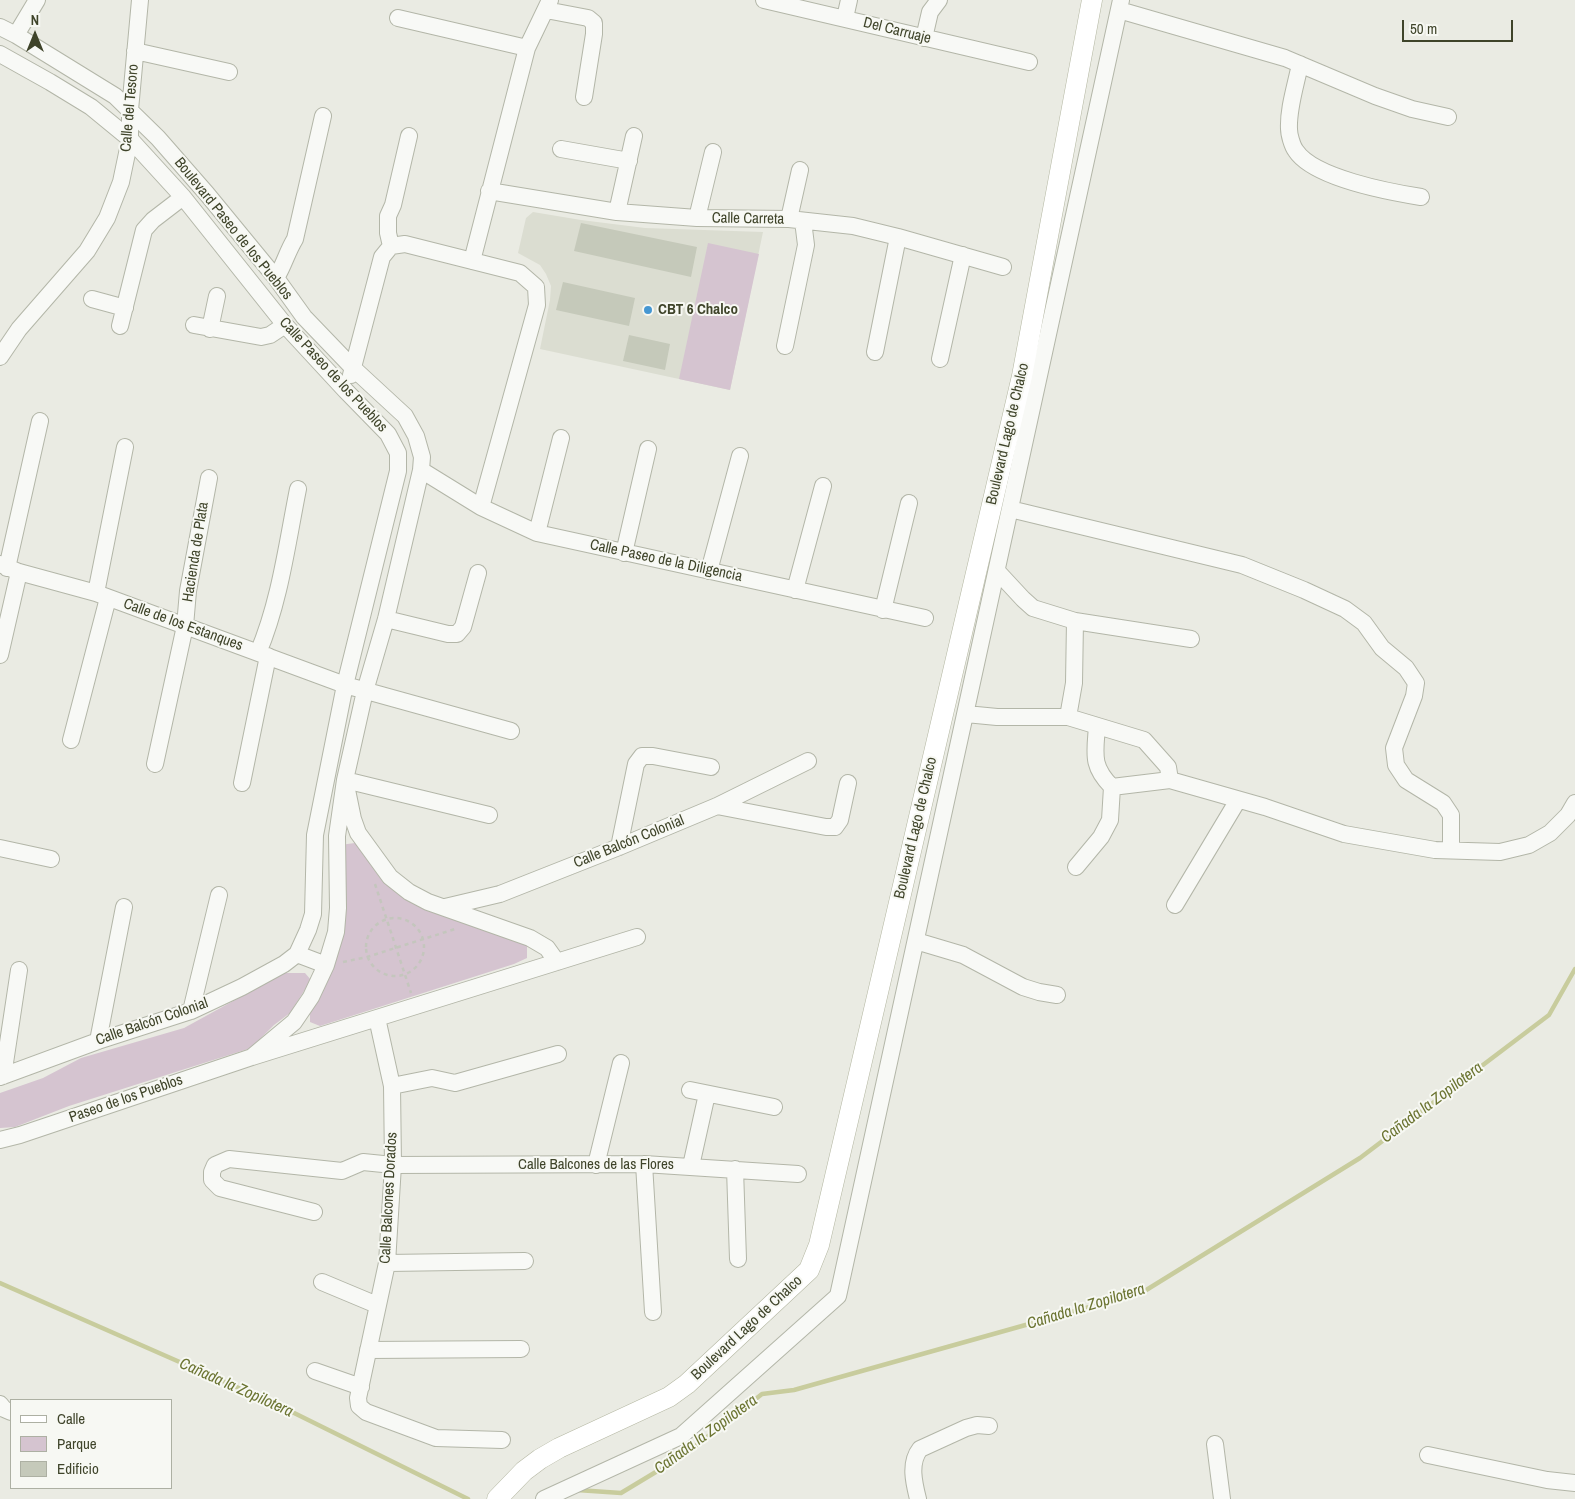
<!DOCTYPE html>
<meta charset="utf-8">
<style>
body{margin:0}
#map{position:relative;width:1575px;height:1499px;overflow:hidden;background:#eaebe3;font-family:"Archivo Narrow",sans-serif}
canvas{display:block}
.legend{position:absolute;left:10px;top:1399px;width:162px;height:90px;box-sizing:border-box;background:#f7f8f3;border:1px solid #adb0a3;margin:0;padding:6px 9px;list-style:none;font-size:15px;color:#3f442a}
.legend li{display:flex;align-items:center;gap:10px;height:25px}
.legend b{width:25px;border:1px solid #adb0a3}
.north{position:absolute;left:10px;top:10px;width:50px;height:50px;-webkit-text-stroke:4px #f7f8f3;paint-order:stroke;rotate:0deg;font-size:14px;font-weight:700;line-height:20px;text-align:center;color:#3f442a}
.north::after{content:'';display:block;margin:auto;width:18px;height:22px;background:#3f442a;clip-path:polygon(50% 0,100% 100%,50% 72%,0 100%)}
.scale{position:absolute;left:1402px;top:20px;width:111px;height:22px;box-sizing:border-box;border:2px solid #3f442a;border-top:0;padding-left:6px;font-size:15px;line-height:18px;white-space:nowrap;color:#3f442a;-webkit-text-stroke:4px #f7f8f3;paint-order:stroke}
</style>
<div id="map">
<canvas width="1575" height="1499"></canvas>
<ul class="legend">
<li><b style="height:6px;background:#fff"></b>Calle</li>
<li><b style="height:14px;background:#d5c4d0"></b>Parque</li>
<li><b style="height:14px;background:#c5c9ba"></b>Edificio</li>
</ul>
<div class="north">N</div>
<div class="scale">50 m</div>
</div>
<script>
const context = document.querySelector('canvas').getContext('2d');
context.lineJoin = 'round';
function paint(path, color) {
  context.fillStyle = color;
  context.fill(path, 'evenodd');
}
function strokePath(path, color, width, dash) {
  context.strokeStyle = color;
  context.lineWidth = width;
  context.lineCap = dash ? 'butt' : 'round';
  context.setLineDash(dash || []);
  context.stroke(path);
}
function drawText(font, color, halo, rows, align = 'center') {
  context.font = font + ' "Archivo Narrow",sans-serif';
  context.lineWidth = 4;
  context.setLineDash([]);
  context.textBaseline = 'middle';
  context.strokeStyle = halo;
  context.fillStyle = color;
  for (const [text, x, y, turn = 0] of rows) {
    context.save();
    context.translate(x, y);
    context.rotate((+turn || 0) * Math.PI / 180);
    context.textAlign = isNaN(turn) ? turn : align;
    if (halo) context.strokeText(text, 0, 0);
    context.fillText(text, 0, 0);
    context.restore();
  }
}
paint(new Path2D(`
 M 533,212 L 581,220 L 645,228 L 763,232 L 730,390 L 540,349 L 550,300 L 551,286 L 546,274 L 540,265 L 518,253 L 526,218 Z`), '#dbddd1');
paint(new Path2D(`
 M 708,243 L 759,254 L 730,390 L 679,379 Z
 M 355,843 L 380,878 L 412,903 L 527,945 L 527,958 L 514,964 L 320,1026 L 310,1022 L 310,1010 L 327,981 L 340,845 Z
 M 284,973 L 305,973 L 311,980 L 290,1013 L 274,1025 L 251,1048 L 69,1106 L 15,1127 L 0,1128 L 0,1093 L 43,1078 L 81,1058 L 184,1028 Z`), '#d5c4d0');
strokePath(new Path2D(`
 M 0,1283 L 282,1407 L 468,1499
 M 577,1490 L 621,1493 L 684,1455 L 762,1394 L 794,1390 L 1143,1292 L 1360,1158 L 1549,1015 L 1575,969`), '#c8cc9d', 4.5);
paint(new Path2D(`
 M 581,223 L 697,247 L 691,277 L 574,251 Z
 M 563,282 L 635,298 L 629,326 L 556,310 Z
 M 629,335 L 670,344 L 665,370 L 623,361 Z`), '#c5c9ba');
const minor = new Path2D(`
 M 764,0 L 1029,62
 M 546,10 L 588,18 L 594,23 L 594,34 L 584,97
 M 1119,10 L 1285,58 L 1375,96 L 1412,109 L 1448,117
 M 398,18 L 527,48
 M 845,18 L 849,0
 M 0,27 L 16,35 L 115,96 L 158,138 L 207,194 L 276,278 L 304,317 L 353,368 L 405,416 L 416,436 L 422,457 L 421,470 L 386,619 L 365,691 L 345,780 L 337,836 L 338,908 L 336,932 L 326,965 L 311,997 L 294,1022 L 252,1057
 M 16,35 L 37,0
 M 924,38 L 930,12 L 939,0
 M 135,51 L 229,72
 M 0,54 L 50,82 L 91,107 L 130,139 L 183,197 L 285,325 L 346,391 L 388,434 L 398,453 L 398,471 L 345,685 L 315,835 L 313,914 L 308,930 L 297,954 L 284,964 L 242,987 L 191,1011 L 98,1041 L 0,1077
 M 1300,64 C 1296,85 1288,108 1289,129 C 1289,134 1292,146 1296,151 C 1314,178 1390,192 1421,197
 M 561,149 L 629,161
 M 489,191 L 617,212 L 697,218 L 789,219 L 853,226 L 898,237 L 1003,267
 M 617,212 L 634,136
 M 697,218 L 713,152
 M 789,219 L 800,170
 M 391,246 L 388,233 L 388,216 L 393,205 L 409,136
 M 472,261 L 527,48 L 550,0
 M 276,278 C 284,265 287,252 295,239 L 323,116
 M 92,299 L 125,308
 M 194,325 L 261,337 L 270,335 L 285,325
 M 120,326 L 144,230 L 153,220 L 183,197
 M 210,329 L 217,296
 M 785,346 L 806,245 L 803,221
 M 875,352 L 898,237
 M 0,357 L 19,329 L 87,251 L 107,218 L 121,182 L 130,139 L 130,110 L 140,0
 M 940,359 L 963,255
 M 351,375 L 382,257 L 391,246 L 405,244 L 520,273 L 536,287 L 537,305 L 481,507
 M 421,470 L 481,507 L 537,533 L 925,618
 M 1010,509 L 1242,565 L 1304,590 L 1345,609 L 1364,623 L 1382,648 L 1406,668 L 1416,683 L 1414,696 L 1394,748 L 1396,765 L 1406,780 L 1443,803 L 1451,815 L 1451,850
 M 537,533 L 561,438
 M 624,553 L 648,449
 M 0,564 L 19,572 L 96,593 L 345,685 L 511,731
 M 7,568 L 40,421
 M 709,571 L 740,456
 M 997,571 L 1023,599 L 1033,608 L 1075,621 L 1191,639
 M 795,590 L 823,486
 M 96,593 L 125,447
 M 883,610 L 909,503
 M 386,619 L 448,634 L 457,634 L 463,627 L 478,573
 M 258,653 C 280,601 287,544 298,489
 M 0,655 L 19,572
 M 966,714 L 997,717 L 1068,717 L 1144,740 L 1168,767 L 1170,780 L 1265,807 L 1344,834 L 1435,850 L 1500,852 L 1529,845 L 1550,833 L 1568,815 L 1575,803
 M 1068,717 L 1074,683 L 1075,621
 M 71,740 L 108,598
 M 155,764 L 185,626 L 188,591 L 209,478
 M 242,783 L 268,656
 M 1112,787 L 1170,780
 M 717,806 L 826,827 L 835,827 L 840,820 L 848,783
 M 489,815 L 345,780 L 353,819 L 358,833 L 390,877 L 409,892 L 428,902 L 530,938 L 547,948 L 557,962
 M 619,847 L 636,764 L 642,756 L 653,756 L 711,767
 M 0,848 L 51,859
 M 1076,867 L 1101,837 L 1110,820 L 1112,787 C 1091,766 1095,754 1097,726
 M 1175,905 L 1238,800
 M 445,907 L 500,894 L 619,847 L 717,806 L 808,761
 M 916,941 L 963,955 L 1023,987 L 1039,992 L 1057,995
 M 297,954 L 326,965
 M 191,1011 L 219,895
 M 377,1018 L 392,1086 L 393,1165 L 387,1263 L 358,1398 L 359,1406 L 366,1412 L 436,1438 L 502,1440
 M 98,1041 L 124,907
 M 3,1076 L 19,970
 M 392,1086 L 432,1078 L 455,1083 L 558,1054
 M 690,1090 L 774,1107
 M 0,1140 L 20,1135 L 252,1057 L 637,937
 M 644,1164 L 653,1312
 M 596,1165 L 621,1063
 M 691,1166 L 707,1094
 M 735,1169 L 738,1259
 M 314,1212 L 220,1188 L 212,1180 L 212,1172 L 215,1165 L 229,1159 L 342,1171 L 363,1162 L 393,1165 L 644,1164 L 798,1174
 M 387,1263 L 525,1261
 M 322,1282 L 377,1305
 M 368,1350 L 521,1349
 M 315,1371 L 361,1387
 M 0,1404 L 4,1409 L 11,1412
 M 1215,1444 L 1222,1499
 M 1428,1455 L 1547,1480 L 1575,1483
 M 544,1499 L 681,1436 L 838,1296 L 1121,0
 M 918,1499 C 914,1483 909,1463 920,1449 L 966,1428 L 977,1425 L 989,1426`);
const major = new Path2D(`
 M 497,1499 L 524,1471 L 540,1459 L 559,1448 L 669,1397 L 687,1384 L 809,1270 L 819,1245 L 1022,376 L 1092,0`);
strokePath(minor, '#b3b6a8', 18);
strokePath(major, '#b4b7a2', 21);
strokePath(new Path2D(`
 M 375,884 L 411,993
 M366 947a29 29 0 1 1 58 0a29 29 0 1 1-58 0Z
 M 343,962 L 367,957 L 455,929`), '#c4c6bd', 2.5, [4, 4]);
strokePath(minor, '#f8f9f6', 16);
strokePath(major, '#fff', 20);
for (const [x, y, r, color] of [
 [648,310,5,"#4697d2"]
]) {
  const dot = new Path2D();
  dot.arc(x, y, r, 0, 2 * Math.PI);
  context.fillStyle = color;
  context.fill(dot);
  strokePath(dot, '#f7f8f3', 2);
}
drawText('15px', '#3f442a', '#f7f8f3', [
 ["Del Carruaje",897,31,14],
 ["Calle del Tesoro",130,108,-85],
 ["Calle Carreta",748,219,1],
 ["Boulevard Paseo de los Pueblos",233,229,51],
 ["Calle Paseo de los Pueblos",333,375,47],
 ["Boulevard Lago de Chalco",1008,434,-77],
 ["Hacienda de Plata",196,552,-81],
 ["Calle Paseo de la Diligencia",666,561,12],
 ["Calle de los Estanques",183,625,20],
 ["Boulevard Lago de Chalco",916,828,-77],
 ["Calle Balcón Colonial",629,842,-22],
 ["Calle Balcón Colonial",152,1022,-19],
 ["Paseo de los Pueblos",126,1099,-19],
 ["Calle Balcones de las Flores",596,1165],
 ["Calle Balcones Dorados",389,1198,-87],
 ["Boulevard Lago de Chalco",747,1328,-43]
]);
drawText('bold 15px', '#3f442a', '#f7f8f3', [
 ["CBT 6 Chalco",658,310]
], 'left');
drawText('italic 16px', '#6b7431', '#f7f8f3', [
 ["Cañada la Zopilotera",1432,1103,-37],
 ["Cañada la Zopilotera",1086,1307,-17],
 ["Cañada la Zopilotera",236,1388,24],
 ["Cañada la Zopilotera",706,1435,-36]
]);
</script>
